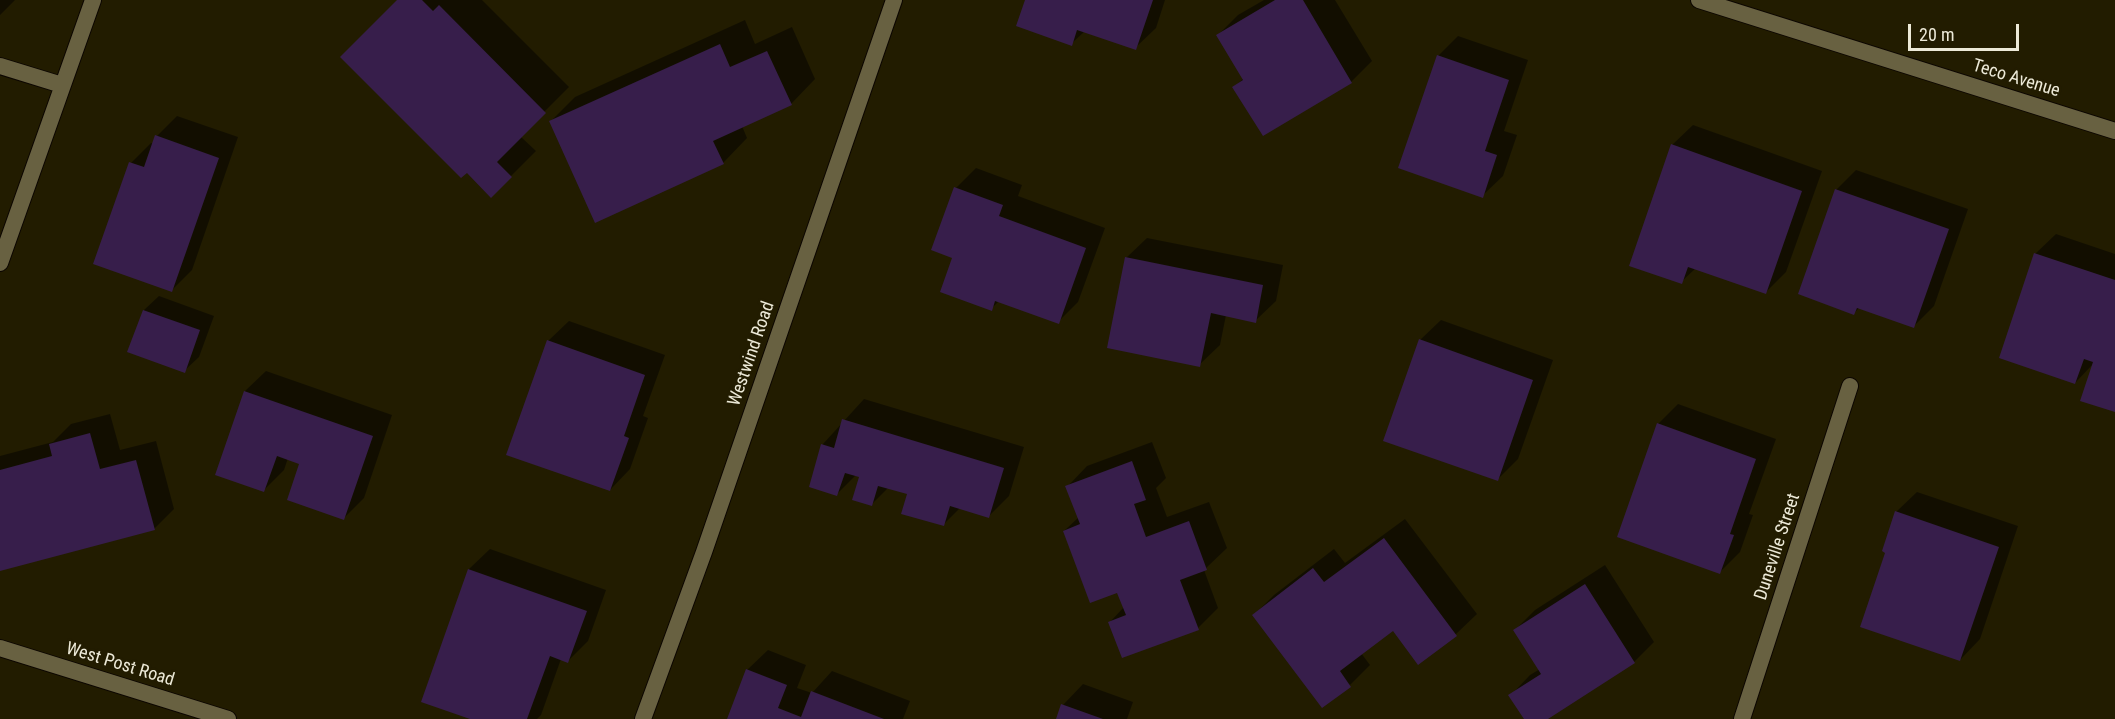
<!DOCTYPE html>
<style>
body{margin:0}
#map{position:relative;width:2115px;height:719px;overflow:hidden;background:#221c00;font-family:"Roboto Condensed",sans-serif}
canvas{display:block}
.scale{position:absolute;left:1908px;top:24px;width:111px;height:27px;box-sizing:border-box;border:3px solid #edead8;border-top:0;padding-left:8px;font-size:18px;line-height:21px;white-space:nowrap;color:#edead8;-webkit-text-stroke:4px #221c00;paint-order:stroke}
</style>
<div id="map">
<canvas width="2115" height="719"></canvas>
<div class="scale">20 m</div>
</div>
<script>
const context = document.querySelector('canvas').getContext('2d');
context.lineJoin = 'round';
function paint(path, color) {
  context.fillStyle = color;
  context.fill(path, 'evenodd');
}
function strokePath(path, color, width, dash) {
  context.strokeStyle = color;
  context.lineWidth = width;
  context.lineCap = dash ? 'butt' : 'round';
  context.setLineDash(dash || []);
  context.stroke(path);
}
function drawText(font, color, halo, rows, align = 'center') {
  context.font = font + ' "Roboto Condensed",sans-serif';
  context.lineWidth = 5;
  context.setLineDash([]);
  context.textBaseline = 'middle';
  context.strokeStyle = halo;
  context.fillStyle = color;
  for (const [text, x, y, turn = 0] of rows) {
    context.save();
    context.translate(x, y);
    context.rotate((+turn || 0) * Math.PI / 180);
    context.textAlign = isNaN(turn) ? turn : align;
    if (halo) context.strokeText(text, 0, 0);
    context.fillText(text, 0, 0);
    context.restore();
  }
}
paint(new Path2D(`
 M 0,0 L 15,0 L 0,15 Z
 M 399,0 L 482,0 L 569,87 L 520,136 L 536,151 L 491,196 L 467,170 Z
 M 1026,0 L 1165,0 L 1156,28 L 1135,48 L 1085,31 L 1071,44 Z
 M 1264,0 L 1335,0 L 1372,61 L 1351,82 L 1263,134 L 1234,87 L 1244,78 L 1218,35 L 1238,15 Z
 M 745,20 L 755,44 L 792,27 L 815,79 L 791,104 L 742,126 L 747,138 L 723,163 L 550,122 L 575,97 Z
 M 1458,36 L 1528,60 L 1504,131 L 1517,135 L 1503,176 L 1482,196 L 1438,56 Z
 M 177,116 L 238,137 L 192,270 L 172,290 L 131,163 L 151,143 L 154,144 L 157,136 Z
 M 1693,125 L 1822,171 L 1786,272 L 1766,292 L 1696,268 L 1681,282 L 1672,145 Z
 M 976,168 L 1022,185 L 1018,196 L 1105,228 L 1078,302 L 1058,322 L 999,301 L 991,309 L 956,188 Z
 M 1856,170 L 1968,209 L 1934,306 L 1914,326 L 1859,308 L 1854,313 L 1836,190 Z
 M 2056,234 L 2115,254 L 2115,411 L 2094,363 L 2075,383 L 2035,254 Z
 M 1147,238 L 1283,265 L 1276,301 L 1255,321 L 1226,315 L 1220,345 L 1199,365 L 1126,258 Z
 M 159,296 L 214,316 L 199,357 L 184,371 L 129,351 L 144,310 Z
 M 1441,320 L 1553,360 L 1518,459 L 1498,479 L 1420,340 Z
 M 569,321 L 665,355 L 643,416 L 648,418 L 630,469 L 610,490 L 548,341 Z
 M 266,371 L 392,415 L 364,498 L 344,518 L 301,463 L 288,458 L 284,470 L 264,490 L 217,474 L 245,391 Z
 M 864,399 L 1024,447 L 1009,496 L 989,516 L 960,508 L 943,525 L 909,493 L 889,487 L 872,504 L 860,476 L 856,475 L 837,494 L 810,486 L 823,444 Z
 M 1678,404 L 1776,439 L 1749,514 L 1753,515 L 1740,552 L 1719,573 L 1658,424 Z
 M 110,414 L 120,450 L 156,441 L 174,509 L 154,529 L 0,565 L 0,456 L 53,442 L 71,424 Z
 M 1152,442 L 1166,478 L 1156,488 L 1167,517 L 1209,502 L 1227,548 L 1204,570 L 1218,608 L 1198,628 L 1110,622 L 1124,607 L 1118,591 L 1064,531 L 1079,517 L 1067,487 L 1087,466 Z
 M 1917,492 L 2018,526 L 1980,639 L 1960,660 L 1887,552 L 1896,512 Z
 M 1405,519 L 1477,614 L 1456,634 L 1418,663 L 1393,629 L 1361,653 L 1370,665 L 1350,685 L 1254,615 L 1274,595 L 1334,549 L 1345,563 Z
 M 490,549 L 606,590 L 588,641 L 568,661 L 561,659 L 541,715 L 537,719 L 474,719 L 423,701 L 469,569 Z
 M 1605,565 L 1654,642 L 1634,662 L 1545,719 L 1525,719 L 1510,696 L 1530,675 L 1540,669 L 1515,630 L 1535,610 Z
 M 768,650 L 806,665 L 797,688 L 812,693 L 832,671 L 910,701 L 903,719 L 729,719 L 747,670 Z
 M 1083,684 L 1133,702 L 1127,719 L 1058,719 L 1063,705 Z`), '#0007');
paint(new Path2D(`
 M 397,0 L 422,0 L 433,11 L 439,5 L 546,113 L 497,162 L 512,177 L 491,198 L 467,173 L 461,178 L 340,57 Z
 M 1025,0 L 1153,0 L 1136,50 L 1077,30 L 1072,46 L 1016,26 Z
 M 1275,0 L 1303,0 L 1352,83 L 1263,136 L 1232,87 L 1243,80 L 1216,35 Z
 M 720,44 L 730,67 L 767,51 L 792,105 L 713,141 L 724,164 L 595,223 L 549,121 Z
 M 1437,55 L 1509,80 L 1485,151 L 1497,155 L 1483,198 L 1398,168 Z
 M 155,135 L 219,158 L 172,292 L 93,264 L 129,162 L 144,167 Z
 M 1671,144 L 1802,191 L 1766,294 L 1688,267 L 1682,284 L 1629,266 Z
 M 954,187 L 1003,205 L 999,216 L 1086,248 L 1059,324 L 995,301 L 992,311 L 940,292 L 952,258 L 931,250 Z
 M 1835,189 L 1949,229 L 1914,328 L 1857,308 L 1854,315 L 1798,294 Z
 M 2034,253 L 2115,280 L 2115,412 L 2080,401 L 2093,362 L 2084,359 L 2075,384 L 1999,358 Z
 M 1125,257 L 1263,285 L 1256,323 L 1211,313 L 1200,367 L 1107,348 Z
 M 143,310 L 200,330 L 185,373 L 127,352 Z
 M 1419,339 L 1533,380 L 1498,481 L 1383,441 Z
 M 547,340 L 645,375 L 624,436 L 629,438 L 610,491 L 506,455 Z
 M 244,391 L 373,436 L 344,520 L 287,500 L 299,464 L 277,456 L 264,492 L 215,475 Z
 M 842,419 L 1004,468 L 989,518 L 950,506 L 944,526 L 901,514 L 907,494 L 878,486 L 872,506 L 852,500 L 859,477 L 845,473 L 837,496 L 809,487 L 821,444 L 834,448 Z
 M 1657,423 L 1756,459 L 1730,534 L 1734,535 L 1720,574 L 1617,537 Z
 M 90,433 L 100,469 L 136,460 L 155,530 L 0,571 L 0,470 L 52,456 L 49,444 Z
 M 1132,461 L 1146,500 L 1134,504 L 1146,537 L 1189,521 L 1207,570 L 1180,580 L 1199,630 L 1122,658 L 1108,622 L 1126,615 L 1117,593 L 1090,603 L 1063,531 L 1080,524 L 1065,486 Z
 M 1895,511 L 1999,547 L 1960,661 L 1860,627 L 1885,553 L 1882,551 Z
 M 1384,538 L 1457,636 L 1418,665 L 1393,631 L 1340,671 L 1351,687 L 1322,708 L 1252,615 L 1313,568 L 1324,582 Z
 M 468,569 L 587,611 L 568,663 L 550,656 L 527,719 L 470,719 L 421,702 Z
 M 1585,584 L 1635,663 L 1548,719 L 1524,719 L 1508,695 L 1541,674 L 1513,630 Z
 M 746,669 L 787,685 L 778,708 L 801,717 L 811,691 L 884,719 L 727,719 Z
 M 1061,704 L 1103,719 L 1056,719 Z`), '#371e4b');
const minor = new Path2D(`
 M 1699,0 L 2115,131
 M 0,66 L 62,85
 M 0,263 L 93,0
 M 0,648 L 228,719
 M 643,719 L 704,552 L 894,0
 M 1742,719 L 1850,386`);
strokePath(minor, '#0c0600', 18);
strokePath(minor, '#686141', 16);
drawText('18px', '#edead8', '#221c00', [
 ["Teco Avenue",2016,79,17],
 ["Westwind Road",752,354,-71],
 ["Duneville Street",1778,547,-72],
 ["West Post Road",120,665,17]
]);
</script>
